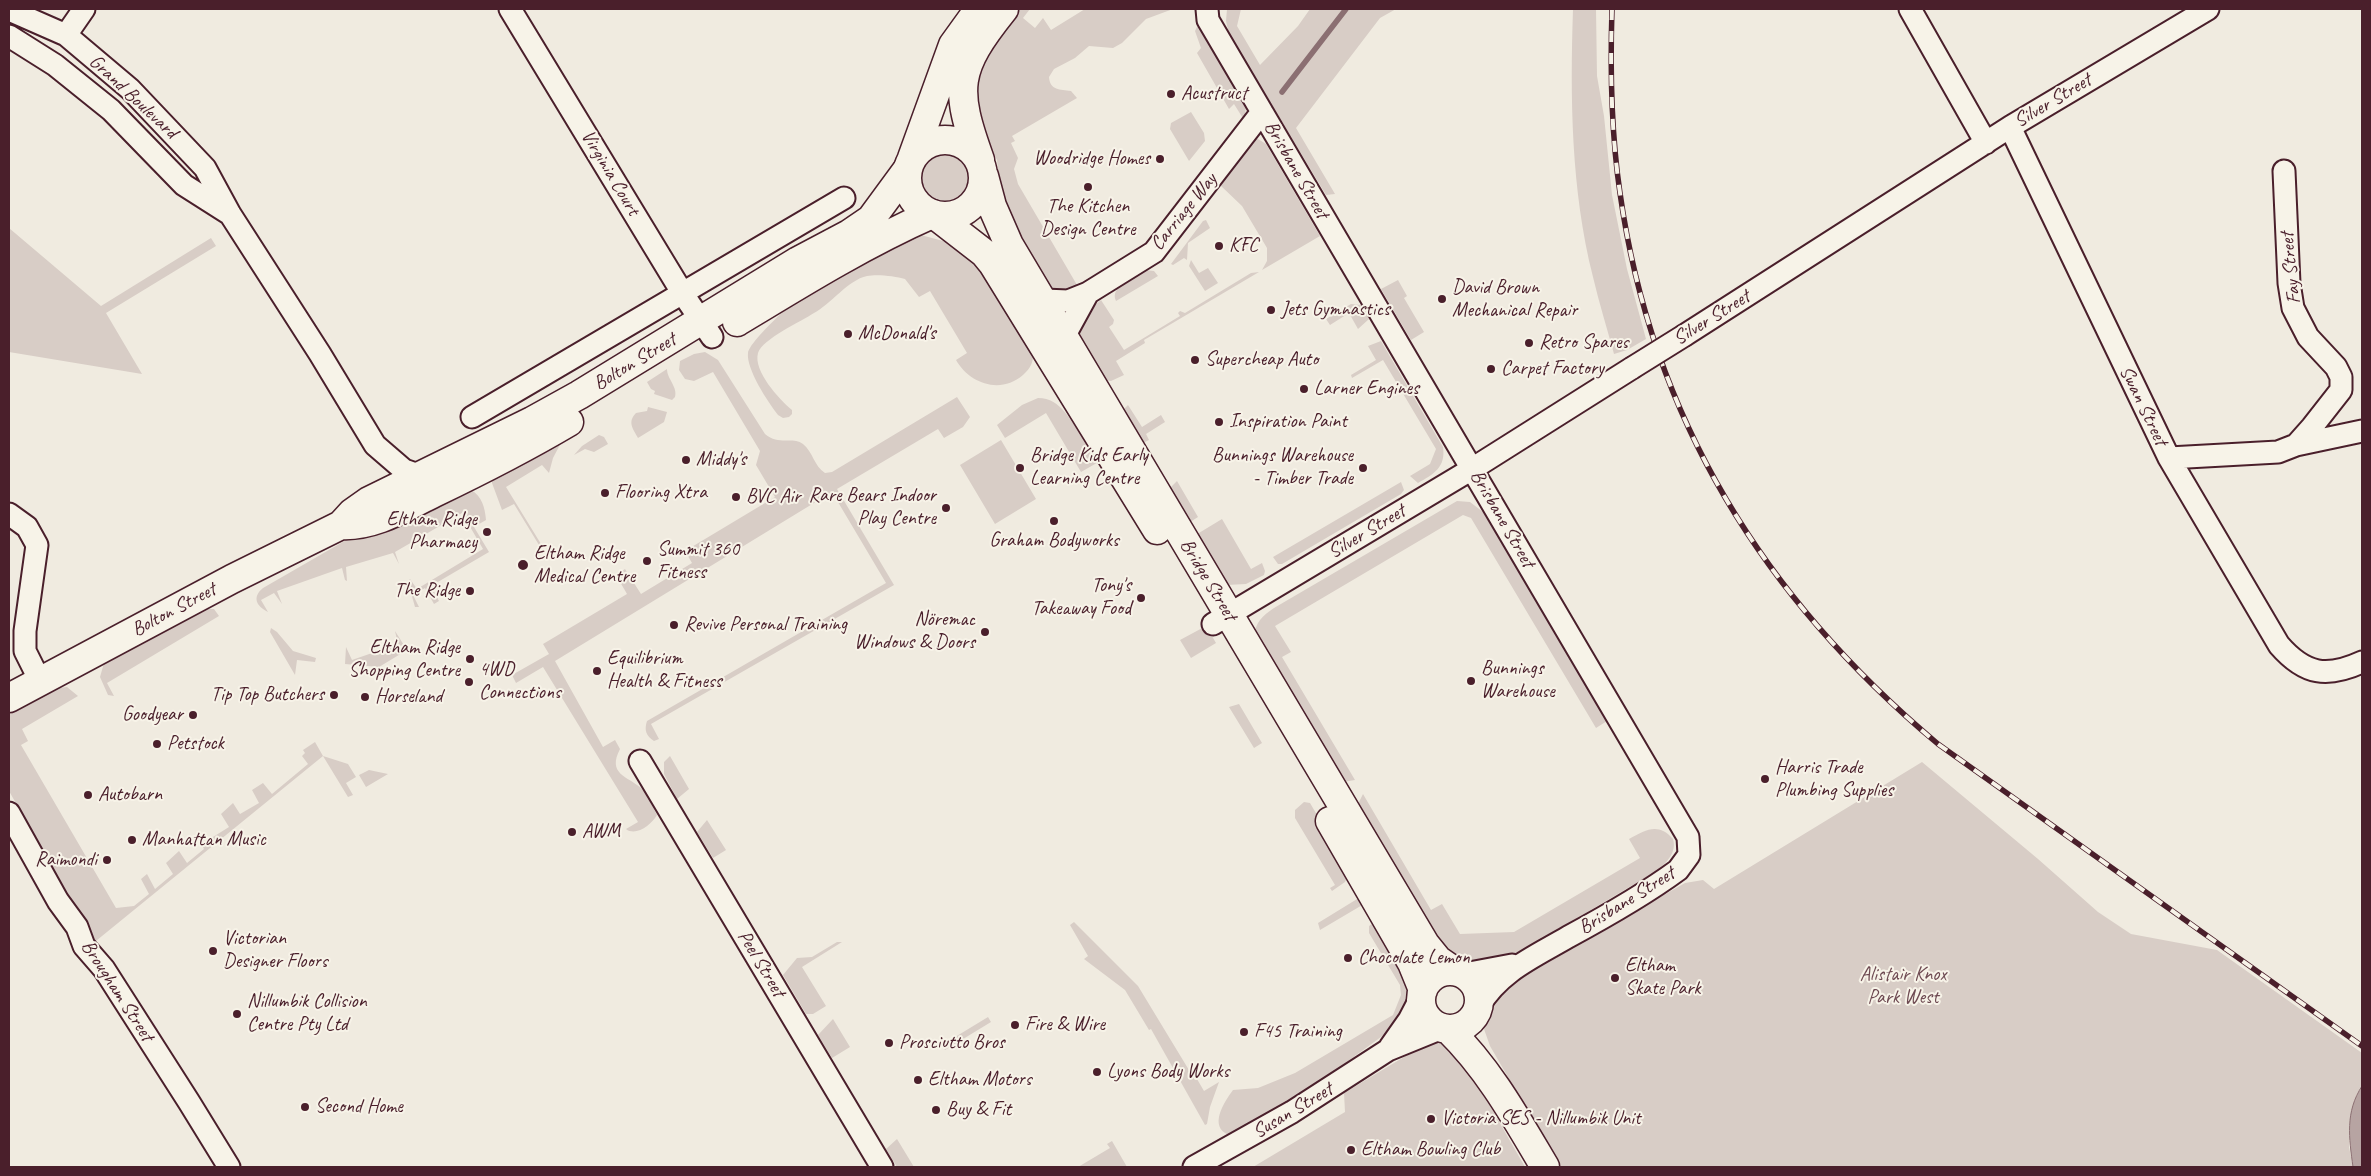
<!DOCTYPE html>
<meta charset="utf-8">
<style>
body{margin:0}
#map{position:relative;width:2371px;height:1176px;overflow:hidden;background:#f0ebe0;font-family:Caveat,sans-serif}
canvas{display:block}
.frame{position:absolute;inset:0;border:10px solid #4a1f2b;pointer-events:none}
</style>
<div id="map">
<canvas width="2371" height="1176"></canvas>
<div class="frame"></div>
</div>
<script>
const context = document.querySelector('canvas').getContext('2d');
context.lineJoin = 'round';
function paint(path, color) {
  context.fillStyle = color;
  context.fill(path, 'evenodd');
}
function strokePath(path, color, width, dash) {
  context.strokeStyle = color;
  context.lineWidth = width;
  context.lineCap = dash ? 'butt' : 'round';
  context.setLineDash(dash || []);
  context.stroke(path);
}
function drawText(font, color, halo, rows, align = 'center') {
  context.font = font + ' Caveat,sans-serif';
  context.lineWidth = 4;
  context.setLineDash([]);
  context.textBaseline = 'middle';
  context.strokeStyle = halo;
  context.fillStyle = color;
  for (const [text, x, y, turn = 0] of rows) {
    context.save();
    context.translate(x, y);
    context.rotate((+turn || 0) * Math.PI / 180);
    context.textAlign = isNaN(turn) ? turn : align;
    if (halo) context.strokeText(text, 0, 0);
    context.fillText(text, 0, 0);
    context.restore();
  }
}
paint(new Path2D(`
 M 1015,9 L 1030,9 L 1023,18 L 1035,28 L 1043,18 L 1051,30 L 1085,9 L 1173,9 L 1146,19 L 1122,43 L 1113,48 L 1089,46 L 1075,58 L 1054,69 L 1049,77 C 1050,91 1060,89 1071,91 L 1077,98 L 1012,136 L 1015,141 L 1011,143 L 1018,158 L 1014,169 L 1018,184 L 1077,285 L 1089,278 L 1091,282 L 1069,294 L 1055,294 L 1022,250 L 1000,190 L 997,160 L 977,121 L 975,71 Z
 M 1227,9 L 1241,9 L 1237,26 L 1260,65 L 1298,26 L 1310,9 L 1396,9 L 1380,18 L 1296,128 L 1335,194 L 1326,195 L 1229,34 L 1226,21 Z
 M 1573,9 L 1596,9 L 1597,76 L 1604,116 L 1612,195 L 1627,269 L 1646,339 L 1627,350 L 1614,354 C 1607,328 1599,303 1593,277 C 1571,189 1570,99 1573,9 Z
 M 1201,26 L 1243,100 L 1246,108 L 1244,120 L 1234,104 L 1229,109 L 1197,53 L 1201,48 L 1195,31 L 1197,27 Z
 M 1191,112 L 1204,133 L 1205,141 L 1189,161 L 1170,129 L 1171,123 Z
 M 1258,139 L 1266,144 L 1320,236 L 1262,270 L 1267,261 L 1267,248 L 1242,206 L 1220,185 L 1220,179 L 1253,140 Z
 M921 178a25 25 0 1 1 50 0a25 25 0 1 1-50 0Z
 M 1206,220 L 1210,228 L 1188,243 L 1187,260 L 1184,258 L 1173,265 L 1171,264 L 1203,221 Z
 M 9,228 L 101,306 L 211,238 L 216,246 L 106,313 L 142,374 L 9,352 Z
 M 917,234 L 947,242 L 975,260 L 1033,351 C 1034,361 1031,368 1023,375 C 1000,395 969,383 956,360 L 967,353 L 930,291 L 919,297 L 905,279 C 895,276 877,274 867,276 C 848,280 831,304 814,313 C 802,321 762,339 758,353 C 753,371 779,399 792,410 L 792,414 L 789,417 L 783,418 L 778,415 C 768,402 746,369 748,353 C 750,338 821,276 836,269 C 862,255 890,245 917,234 Z
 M 1191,260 L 1199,273 L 1208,268 L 1218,283 L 1205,291 L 1189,266 Z
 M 1145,270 L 1154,271 L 1158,276 L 1116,301 C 1109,286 1135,277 1145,270 Z
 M 1259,272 L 1144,340 L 1145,343 L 1116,361 L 1124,375 L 1111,381 L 1098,379 L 1072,329 L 1090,309 L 1101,300 L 1114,320 L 1113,324 L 1109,327 L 1124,350 L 1180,316 L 1178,313 L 1180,311 L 1185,313 L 1251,273 Z
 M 1398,280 L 1407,296 L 1404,298 L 1424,332 L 1411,340 L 1381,289 Z
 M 1351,304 L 1361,305 L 1369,319 L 1358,329 L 1349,313 L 1330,325 L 1326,319 Z
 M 1381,341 L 1443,447 C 1446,467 1434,474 1418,483 L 1410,476 L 1430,464 L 1436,449 L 1383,360 L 1352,378 L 1351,375 L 1376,360 L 1368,346 Z
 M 705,352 L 718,360 L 765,434 C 779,446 792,436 803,444 C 813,452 814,466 825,473 L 832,472 L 957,397 L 970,417 L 963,427 L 944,438 L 938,429 L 837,489 L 894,585 L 651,724 L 659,739 L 654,741 C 646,736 644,730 647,721 L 886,583 L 832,492 L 555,661 L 603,747 L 615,740 L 620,749 C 607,774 627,776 641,788 C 648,794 652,806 657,815 C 652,824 636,837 626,829 L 638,822 L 543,667 L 516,683 L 512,675 L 549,654 L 543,644 L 627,594 L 616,575 L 625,569 L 641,594 L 692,563 L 685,551 L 775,497 L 756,465 L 760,451 L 713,372 L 694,381 L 685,379 L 679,370 L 680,361 L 694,354 Z
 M 667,369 C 667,379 678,387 675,397 L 672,400 L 654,394 L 655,391 L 651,389 L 647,382 Z
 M 1038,398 C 1062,398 1070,422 1084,438 C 1090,445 1097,451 1103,458 L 1102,460 L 1081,472 L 1046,413 L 1005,438 L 997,425 L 1022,405 Z
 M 1128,405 L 1142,427 L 1161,415 L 1165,422 L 1146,434 L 1149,440 L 1137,446 L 1123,410 Z
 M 648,407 L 667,412 L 664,422 L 638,438 C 633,429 627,422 636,413 L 647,411 Z
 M 599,435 L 604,437 L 608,444 L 594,452 L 585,449 L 574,455 L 582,446 Z
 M 563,439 L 553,458 L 549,473 L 542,465 L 506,487 L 541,544 L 539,545 L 514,504 L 502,510 L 492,483 L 492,477 Z
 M 1001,440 L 1036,499 L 995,524 L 960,465 Z
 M 1177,481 L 1198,517 L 1187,524 L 1165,493 Z
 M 1401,482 L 1404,490 L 1401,494 L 1282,564 L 1278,564 L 1273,557 Z
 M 471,490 C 482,496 485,508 486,520 L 474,527 L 489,552 L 431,586 L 439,601 L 434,604 L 425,588 L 413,595 L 419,607 L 415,607 L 408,582 L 410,579 L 417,589 L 483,549 L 462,513 L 395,552 L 399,564 L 393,553 L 346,567 L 347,581 L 345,580 L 342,568 L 277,591 L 282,604 L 274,593 L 261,600 L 268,612 C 256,606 252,597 263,588 L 348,539 Z
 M 1457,501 L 1470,502 L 1483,512 L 1607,721 L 1596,728 L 1471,518 L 1463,515 L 1275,626 L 1291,652 L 1282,657 L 1355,780 L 1343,782 L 1254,636 C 1256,622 1262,616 1274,608 Z
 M 1222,519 L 1251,569 L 1262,563 L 1265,571 L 1264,575 L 1246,584 L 1226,585 L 1194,536 Z
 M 206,609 L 214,609 L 219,616 L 107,683 L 114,696 L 108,695 L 100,677 L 104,663 Z
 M 1206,626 L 1216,643 L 1191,658 L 1180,640 Z
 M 271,628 L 277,632 L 293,651 L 316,658 L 315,662 L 297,660 L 295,675 L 270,632 Z
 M 395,631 L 407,650 L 379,667 L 345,664 L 346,647 L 352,660 L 398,644 Z
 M 67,687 L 78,696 L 22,729 L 28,741 L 21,745 L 116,908 L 134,906 L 149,894 L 141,879 L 147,874 L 155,889 L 173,874 L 166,863 L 179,851 L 187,863 L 204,849 L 196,835 L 198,831 L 205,842 L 229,827 L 221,814 L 233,803 L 240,814 L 259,803 L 252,790 L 263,783 L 272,794 L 308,764 L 302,756 L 305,753 L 303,750 L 315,742 L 323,756 L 348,764 L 356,777 L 346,783 L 353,795 L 348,797 L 323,756 L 91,945 L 83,921 L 9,791 L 9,714 L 59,688 Z
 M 1239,704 L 1262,743 L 1254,748 L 1229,707 Z
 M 670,756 L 689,789 L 677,799 L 664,774 L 664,762 Z
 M 1922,762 L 2038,859 L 2098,912 L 2131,934 L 2217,950 L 2362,1053 L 2362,1086 L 2357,1094 L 2349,1124 L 2349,1147 L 2353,1167 L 1560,1167 L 1490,1046 L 1484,1029 L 1485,1011 L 1508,983 L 1685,883 L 1703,880 L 1714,889 Z
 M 369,770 L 388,774 L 366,787 L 359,775 Z
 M 1363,794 L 1431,910 L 1442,904 L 1460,934 L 1514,932 L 1640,858 L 1629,839 C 1646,830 1658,822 1673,839 C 1677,852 1667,862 1658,870 L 1532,945 L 1508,957 L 1477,966 L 1449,960 L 1358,804 Z
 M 1304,802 L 1310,803 L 1350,871 L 1345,882 L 1332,891 L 1330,888 L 1335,885 L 1295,818 L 1295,810 Z
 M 707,820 L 726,850 L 713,858 L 697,832 Z
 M 1362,896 L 1364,904 L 1320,930 L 1318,923 Z
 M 1376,921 L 1413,989 L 1396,1026 L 1318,1083 L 1229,1135 C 1208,1127 1224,1102 1233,1090 L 1258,1088 L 1295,1073 L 1393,1015 L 1401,995 L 1400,985 L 1369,933 L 1369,926 Z
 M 1074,922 L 1138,986 L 1195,1080 L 1197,1079 L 1204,1091 L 1219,1082 L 1210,1107 L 1207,1124 L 1205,1125 L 1151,1029 L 1149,1030 L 1125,990 L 1084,959 L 1088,956 L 1070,925 Z
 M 837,942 L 842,942 L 802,967 L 826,1006 L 813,1014 L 806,1014 L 783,975 L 797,958 L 812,957 Z
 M 988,1017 L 991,1022 L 945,1050 L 942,1045 Z
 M 833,1019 L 850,1047 L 832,1058 L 818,1035 Z
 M 1436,1041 L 1449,1043 L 1481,1090 L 1525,1167 L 1253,1167 L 1345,1112 L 1344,1093 L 1424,1045 Z
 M 897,1139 L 914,1167 L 897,1167 L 886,1149 Z
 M 1112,1141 L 1127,1167 L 1078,1167 L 1110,1148 L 1107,1144 Z`), '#d8cdc6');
const water = new Path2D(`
 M 2362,1086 L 2362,1167 L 2353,1167 C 2349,1138 2345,1112 2362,1086 Z`);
paint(water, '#b7a4a2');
strokePath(water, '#8b6f72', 1);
strokePath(new Path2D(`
 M 1282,92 L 1346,9`), '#8b6f72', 5.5);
const street = new Path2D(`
 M 510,9 L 683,294 L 712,337
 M 1207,9 L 1208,20 L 1688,837 L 1689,855 L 1678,870 C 1644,895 1605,917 1568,937 C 1534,957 1500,971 1479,1006
 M 1910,9 L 1986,143
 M 9,10 L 66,35 L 130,89 L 205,168 L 230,214 L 320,354 L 375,445 L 404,470 L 421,476
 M 66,35 L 84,9
 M 9,36 L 55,65 L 111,110 L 184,185 L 228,213
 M 2010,127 L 2169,458 L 2279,645 C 2305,675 2327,678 2362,662
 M 1044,300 L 1068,301 L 1088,293 L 1154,252 L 1262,112
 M 1065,335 L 1088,293
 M 1685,335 L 2010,127 L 2208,9
 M 472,417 L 844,198
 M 2296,445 L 2362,431
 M 2169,458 L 2278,452 L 2296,445 L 2312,427 L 2341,390 L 2341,377 L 2336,367 L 2308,337 L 2293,308 L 2289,283 L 2284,171
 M 9,514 L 27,527 L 37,545 L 25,631 L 25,651 L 40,681
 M 1213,624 L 1472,469 L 1632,368
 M 640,761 L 882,1167
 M 9,813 L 58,901 L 77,927 L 84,946 L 104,969 L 189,1102 L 229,1167
 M 1464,974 L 1512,965
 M 1390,1047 L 1409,1020 L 1421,997
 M 1194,1167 L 1292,1112 L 1388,1050 L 1442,1028`);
const secondary = new Path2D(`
 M 737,322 C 801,283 864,244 932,214
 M 341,525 C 374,527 405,507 434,493 C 480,471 525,448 569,422
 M 9,698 L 232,579 L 341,525 L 352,513 L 369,501 L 532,421 L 579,395 L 798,261 L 849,234 L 871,219 L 907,170`);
const primary = new Path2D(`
 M907 178a38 38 0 1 1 76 0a38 38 0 1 1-76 0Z
 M 912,158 L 953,45 L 979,9
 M 980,160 C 954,88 955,70 1004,9
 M 984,176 L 992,206 L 1009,245 L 1425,944 L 1438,960 L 1454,971
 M 935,215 L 984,253 L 993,264 L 1157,530
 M 1330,821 L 1412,963 L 1423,990
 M1421 1000a29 29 0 1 1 58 0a29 29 0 1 1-58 0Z
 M 1448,1029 C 1489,1069 1516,1118 1545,1167`);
strokePath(street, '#4a1f2b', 25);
strokePath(secondary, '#4a1f2b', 31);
strokePath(primary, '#4a1f2b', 31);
strokePath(street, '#f7f3e8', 21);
strokePath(secondary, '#f7f3e8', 28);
strokePath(primary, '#f7f3e8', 28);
const rail = new Path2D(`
 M 1612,9 C 1610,70 1611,132 1620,193 C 1652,420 1765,599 1938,744 L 2362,1046`);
strokePath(rail, '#4a1f2b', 5.5);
strokePath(rail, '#f7f3e8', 4, [11]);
const streetBridge = new Path2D(`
 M 1632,368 L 1685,335`);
strokePath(streetBridge, '#4a1f2b', 25, []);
strokePath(streetBridge, '#f7f3e8', 21);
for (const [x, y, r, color] of [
 [1171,94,5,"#4a1f2b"],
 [1160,159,5,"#4a1f2b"],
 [1088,187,5,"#4a1f2b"],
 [1219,246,5,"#4a1f2b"],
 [1442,299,5,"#4a1f2b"],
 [1271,310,5,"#4a1f2b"],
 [848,334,5,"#4a1f2b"],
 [1529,343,5,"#4a1f2b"],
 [1195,360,5,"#4a1f2b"],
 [1491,369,5,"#4a1f2b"],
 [1304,389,5,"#4a1f2b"],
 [1219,422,5,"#4a1f2b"],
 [686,460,5,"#4a1f2b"],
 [1020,468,5,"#4a1f2b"],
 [1363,468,5,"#4a1f2b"],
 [605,493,5,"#4a1f2b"],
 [736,497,5,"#4a1f2b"],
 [946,508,5,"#4a1f2b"],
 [1054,521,5,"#4a1f2b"],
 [487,532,5,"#4a1f2b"],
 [647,561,5,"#4a1f2b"],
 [523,565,6,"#4a1f2b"],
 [470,591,5,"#4a1f2b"],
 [1141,598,5,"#4a1f2b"],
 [674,625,5,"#4a1f2b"],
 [985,632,5,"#4a1f2b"],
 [470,659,5,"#4a1f2b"],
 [597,671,5,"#4a1f2b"],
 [1471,681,5,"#4a1f2b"],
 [469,682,5,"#4a1f2b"],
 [334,695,5,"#4a1f2b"],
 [365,697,5,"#4a1f2b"],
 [193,715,5,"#4a1f2b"],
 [157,744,5,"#4a1f2b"],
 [1765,779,5,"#4a1f2b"],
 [88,795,5,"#4a1f2b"],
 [572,832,5,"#4a1f2b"],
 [132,840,5,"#4a1f2b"],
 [107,860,5,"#4a1f2b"],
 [213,951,5,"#4a1f2b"],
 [1348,958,5,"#4a1f2b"],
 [1615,978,5,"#4a1f2b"],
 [237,1014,5,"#4a1f2b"],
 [1015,1025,5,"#4a1f2b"],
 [1244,1032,5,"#4a1f2b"],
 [889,1043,5,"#4a1f2b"],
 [1097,1072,5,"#4a1f2b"],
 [918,1080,5,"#4a1f2b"],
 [305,1107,5,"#4a1f2b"],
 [936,1110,5,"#4a1f2b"],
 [1431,1119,5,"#4a1f2b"],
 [1351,1150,5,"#4a1f2b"]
]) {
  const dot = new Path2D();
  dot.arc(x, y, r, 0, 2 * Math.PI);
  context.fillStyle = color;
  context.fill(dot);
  strokePath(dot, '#f7f3e8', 2);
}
drawText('20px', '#4a1f2b', '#f7f3e8', [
 ["Acustruct",1181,94],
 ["Woodridge Homes",1150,159,"right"],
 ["The Kitchen",1088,207,"center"],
 ["Design Centre",1088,230,"center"],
 ["KFC",1229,246],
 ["David Brown",1452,288],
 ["Mechanical Repair",1452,311],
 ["Jets Gymnastics",1281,310],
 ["McDonald's",858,334],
 ["Retro Spares",1539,343],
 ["Supercheap Auto",1205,360],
 ["Carpet Factory",1501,369],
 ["Larner Engines",1314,389],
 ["Inspiration Paint",1229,422],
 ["Bridge Kids Early",1030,456],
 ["Learning Centre",1030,479],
 ["Bunnings Warehouse",1353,456,"right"],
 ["- Timber Trade",1353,479,"right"],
 ["Middy's",696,460],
 ["Flooring Xtra",615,493],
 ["Rare Bears Indoor",936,496,"right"],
 ["Play Centre",936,519,"right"],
 ["BVC Air",746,497],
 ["Eltham Ridge",477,520,"right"],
 ["Pharmacy",477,543,"right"],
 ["Graham Bodyworks",1054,541,"center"],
 ["Summit 360",657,550],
 ["Fitness",657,573],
 ["Eltham Ridge",534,554],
 ["Medical Centre",534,577],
 ["Tony's",1131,586,"right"],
 ["Takeaway Food",1131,609,"right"],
 ["The Ridge",460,591,"right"],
 ["Nöremac",975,620,"right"],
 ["Windows & Doors",975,643,"right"],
 ["Revive Personal Training",684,625],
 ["Eltham Ridge",460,648,"right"],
 ["Shopping Centre",460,671,"right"],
 ["Equilibrium",607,659],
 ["Health & Fitness",607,682],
 ["Bunnings",1481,669],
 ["Warehouse",1481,692],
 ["4WD",479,670],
 ["Connections",479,693],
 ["Tip Top Butchers",324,695,"right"],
 ["Horseland",375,697],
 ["Goodyear",183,715,"right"],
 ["Petstock",167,744],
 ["Harris Trade",1775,768],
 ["Plumbing Supplies",1775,791],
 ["Autobarn",98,795],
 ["AWM",582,832],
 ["Manhattan Music",142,840],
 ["Raimondi",97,860,"right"],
 ["Victorian",223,939],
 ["Designer Floors",223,962],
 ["Chocolate Lemon",1358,958],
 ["Eltham",1625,966],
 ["Skate Park",1625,989],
 ["Nillumbik Collision",247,1002],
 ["Centre Pty Ltd",247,1025],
 ["Fire & Wire",1025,1025],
 ["F45 Training",1254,1032],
 ["Prosciutto Bros",899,1043],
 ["Lyons Body Works",1107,1072],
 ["Eltham Motors",928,1080],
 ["Second Home",315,1107],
 ["Buy & Fit",946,1110],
 ["Victoria SES - Nillumbik Unit",1441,1119],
 ["Eltham Bowling Club",1361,1150]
], 'left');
drawText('20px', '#4a1f2b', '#f7f3e8', [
 ["Grand Boulevard",133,97,43],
 ["Silver Street",2053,101,-31],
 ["Brisbane Street",1296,170,60],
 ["Virginia Court",610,173,59],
 ["Carriage Way",1184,212,-51],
 ["Fay Street",2291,268,-96],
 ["Silver Street",1712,318,-32],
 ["Bolton Street",635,362,-31],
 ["Swan Street",2143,406,64],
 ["Brisbane Street",1502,519,60],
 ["Silver Street",1367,532,-31],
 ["Bridge Street",1208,580,59],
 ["Bolton Street",174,610,-28],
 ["Brisbane Street",1627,901,-32],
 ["Peel Street",761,964,59],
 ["Brougham Street",117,991,57],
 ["Susan Street",1293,1111,-31]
]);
drawText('20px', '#6e4a52', '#f7f3e8', [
 ["Alistair Knox",1903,975],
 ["Park West",1903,998]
]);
</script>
